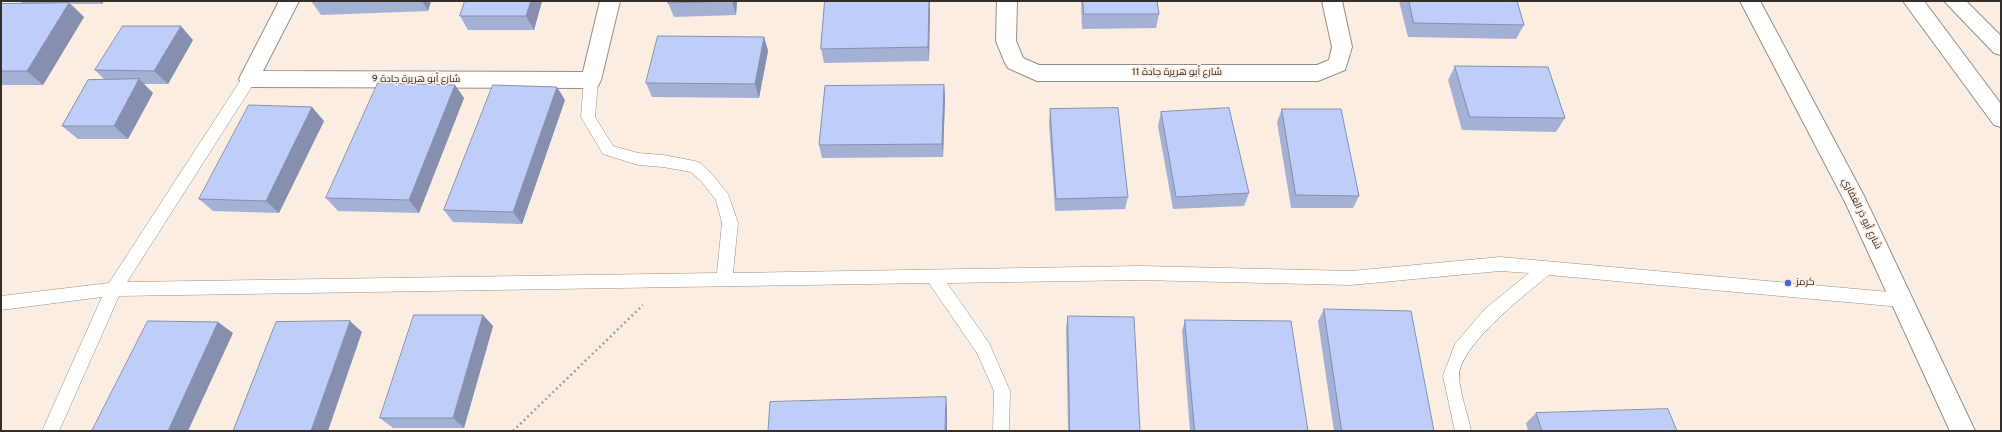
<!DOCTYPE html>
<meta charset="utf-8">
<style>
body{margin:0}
#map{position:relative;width:2002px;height:432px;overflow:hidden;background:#fbede2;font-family:Overpass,sans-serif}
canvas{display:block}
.frame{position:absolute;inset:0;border:2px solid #332e2a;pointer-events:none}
</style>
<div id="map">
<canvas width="2002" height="432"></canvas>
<div class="frame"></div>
</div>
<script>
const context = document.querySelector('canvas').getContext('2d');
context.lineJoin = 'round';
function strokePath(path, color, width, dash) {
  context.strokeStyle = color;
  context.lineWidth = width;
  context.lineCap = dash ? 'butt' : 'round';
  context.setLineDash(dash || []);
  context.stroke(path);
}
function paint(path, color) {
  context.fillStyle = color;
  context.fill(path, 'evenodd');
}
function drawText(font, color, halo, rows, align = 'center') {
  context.font = font + ' Overpass,Cairo,sans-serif';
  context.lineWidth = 3;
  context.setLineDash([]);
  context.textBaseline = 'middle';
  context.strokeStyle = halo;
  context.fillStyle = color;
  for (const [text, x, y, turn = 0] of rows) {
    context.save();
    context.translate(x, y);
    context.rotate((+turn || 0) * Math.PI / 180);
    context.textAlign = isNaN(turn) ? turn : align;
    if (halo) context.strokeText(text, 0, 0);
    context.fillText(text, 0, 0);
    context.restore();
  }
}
const lane = new Path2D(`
 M 249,74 L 254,75 L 256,79 L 254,83 L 127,282 L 717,273 L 722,223 L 716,200 L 702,182 L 691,172 L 663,167 L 638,165 L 603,154 L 581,117 L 584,80 L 586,76 L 591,75 L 596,76 L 598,80 L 595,117 L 613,146 L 638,153 L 663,155 L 695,161 L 700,163 L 712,174 L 728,194 L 738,223 L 733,273 L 1140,266 L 1351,271 L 1500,257 L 1901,293 L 1907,295 L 1909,300 L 1907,305 L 1901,307 L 1549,275 C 1526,294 1458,346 1459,377 C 1460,393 1468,415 1471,431 L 1455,431 L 1443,376 L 1455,344 L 1485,309 L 1529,273 L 1500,271 L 1351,285 L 1140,280 L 947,283 L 989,343 L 1010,391 L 1009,431 L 993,431 L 994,391 L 977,353 L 929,283 L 119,296 L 59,431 L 42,431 L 102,297 L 1,310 L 1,296 L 109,283 L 244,75 Z`);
const street = new Path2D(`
 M 279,1 L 299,1 L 263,71 L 583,72 L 600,1 L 620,1 L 601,80 L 598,86 L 591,88 L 249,87 L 242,84 L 239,79 Z
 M 997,1 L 1017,1 L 1016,41 L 1023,58 L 1039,65 L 1317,65 L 1329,60 L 1332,47 L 1322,1 L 1342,1 L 1352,47 L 1345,70 L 1318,81 L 1037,81 L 1008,68 L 1005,63 L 996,41 Z`);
const secondary = new Path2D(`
 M 1740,1 L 1760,1 L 1864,196 L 1975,431 L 1950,431 L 1846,204 Z`);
const highway = new Path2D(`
 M 1903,1 L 1924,1 L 2001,104 L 2001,127 L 1994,125 Z
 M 1944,1 L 1966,1 L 2001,36 L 2001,55 L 1994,53 Z`);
strokePath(lane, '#9a8d83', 1);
strokePath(street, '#9a8d83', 2);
strokePath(secondary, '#9a8d83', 2);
strokePath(highway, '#9a8d83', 2);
strokePath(new Path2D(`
 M 513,431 L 643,305`), '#a99e96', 2.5, [2, 3]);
paint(lane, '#fff');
paint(street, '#fff');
paint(secondary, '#fff');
paint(highway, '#fff');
paint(new Path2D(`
 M 20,1 L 104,1 L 102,4 L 71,4 L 84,17 L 43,85 L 1,85 L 1,4 L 22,3 Z
 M 151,1 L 201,1 L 200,2 L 152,2 Z
 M 311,1 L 431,1 L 428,11 L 321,15 Z
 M 465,1 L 542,1 L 534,30 L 468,30 L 460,16 Z
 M 669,1 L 737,1 L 736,15 L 674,17 L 668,3 Z
 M 825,1 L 930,1 L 930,8 L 929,61 L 824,63 L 821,49 Z
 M 1081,1 L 1157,1 L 1159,14 L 1156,28 L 1082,29 Z
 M 1399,1 L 1517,1 L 1524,25 L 1516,39 L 1408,37 Z
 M 764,37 L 768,51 L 759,98 L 652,97 L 646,83 Z
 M 193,40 L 168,84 L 144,84 L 153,93 L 128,139 L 78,139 L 62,126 L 105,80 L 95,70 Z
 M 1455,66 L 1565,118 L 1556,132 L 1462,130 L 1448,80 Z
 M 455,85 L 464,98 L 419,213 L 338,211 L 326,198 Z
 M 944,85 L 945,98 L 943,157 L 822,158 L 819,145 Z
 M 565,100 L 522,224 L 453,222 L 444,210 Z
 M 1050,109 L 1128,197 L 1125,209 L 1055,211 L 1049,123 Z
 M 1282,109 L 1359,196 L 1353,208 L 1291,208 L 1277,122 Z
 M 1161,112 L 1249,193 L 1244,206 L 1173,209 L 1158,126 Z
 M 324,121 L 279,213 L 213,211 L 199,199 Z
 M 1324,309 L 1434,431 L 1334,431 L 1318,321 Z
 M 483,315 L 493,326 L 464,428 L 393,428 L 380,418 Z
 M 1068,316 L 1140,431 L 1068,431 L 1066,327 Z
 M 1185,320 L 1308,431 L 1190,431 L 1182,331 Z
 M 1536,413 L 1677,431 L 1528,431 L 1526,423 Z`), '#a4b1d5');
paint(new Path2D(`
 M 99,1 L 104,1 L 102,4 Z
 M 422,1 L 431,1 L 428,11 Z
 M 531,1 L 542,1 L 534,30 L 526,16 Z
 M 732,1 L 737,1 L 736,15 Z
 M 929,1 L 930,1 L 930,8 L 929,61 L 928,47 Z
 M 69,3 L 84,17 L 43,85 L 27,71 Z
 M 181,26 L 193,40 L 168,84 L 154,71 Z
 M 764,37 L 768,51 L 759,98 L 755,84 Z
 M 139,79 L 153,93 L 128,139 L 114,126 Z
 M 455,85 L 464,98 L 419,213 L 409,200 Z
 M 944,85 L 945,98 L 943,157 L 942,144 Z
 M 557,87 L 565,100 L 522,224 L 513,212 Z
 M 312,107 L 324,121 L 279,213 L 266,201 Z
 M 483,315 L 493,326 L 464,428 L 453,418 Z
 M 350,321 L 362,332 L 328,431 L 311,431 Z
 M 218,322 L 233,333 L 188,431 L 168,431 Z
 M 946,397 L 947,407 L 947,431 L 945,431 Z`), '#8690ae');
const building = new Path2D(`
 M 465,1 L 531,1 L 526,16 L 460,16 Z
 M 669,1 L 732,1 L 668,3 Z
 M 825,1 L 929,1 L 928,47 L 821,49 Z
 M 1083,1 L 1157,1 L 1159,14 L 1084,14 Z
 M 1409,1 L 1517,1 L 1524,25 L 1414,23 Z
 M 69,3 L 27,71 L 1,71 L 1,4 Z
 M 123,26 L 181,26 L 154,71 L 95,70 Z
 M 658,36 L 764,37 L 755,84 L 646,83 Z
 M 1455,66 L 1548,67 L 1565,118 L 1470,117 Z
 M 139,79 L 114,126 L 62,126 L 88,80 Z
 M 378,83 L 455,85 L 409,200 L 326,198 Z
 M 493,85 L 557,87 L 513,212 L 444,210 Z
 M 944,85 L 942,144 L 819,145 L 825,86 Z
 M 249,105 L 312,107 L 266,201 L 199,199 Z
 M 1118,108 L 1128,197 L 1056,199 L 1050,109 Z
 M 1229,108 L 1249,193 L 1176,197 L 1161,112 Z
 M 1282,109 L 1341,109 L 1359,196 L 1296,195 Z
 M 1324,309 L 1411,311 L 1434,431 L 1342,431 Z
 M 414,315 L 483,315 L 453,418 L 380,418 Z
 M 1068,316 L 1134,317 L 1140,431 L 1070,431 Z
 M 1185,320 L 1291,321 L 1308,431 L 1195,431 Z
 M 148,321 L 218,322 L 168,431 L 92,431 Z
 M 350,321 L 311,431 L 233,431 L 276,322 Z
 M 946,397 L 945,431 L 768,431 L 770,402 Z
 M 1668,409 L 1677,431 L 1542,431 L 1536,413 Z`);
paint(building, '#bfcef8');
strokePath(building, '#8690ae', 1);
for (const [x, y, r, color] of [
 [1788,283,4,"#4c66da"]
]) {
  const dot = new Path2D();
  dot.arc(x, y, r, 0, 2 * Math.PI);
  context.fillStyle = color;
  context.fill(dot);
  strokePath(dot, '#fbede2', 1.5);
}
drawText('10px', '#332e2a', '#fbede2', [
 ["شارع أبو هريرة جادة 11",1177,73],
 ["شارع أبو هريرة جادة 9",416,80],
 ["شارع أبو ذر الغفاري",1861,214,64]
]);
drawText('10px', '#332e2a', '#fbede2', [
 ["كرمز",1796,283]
], 'left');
</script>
